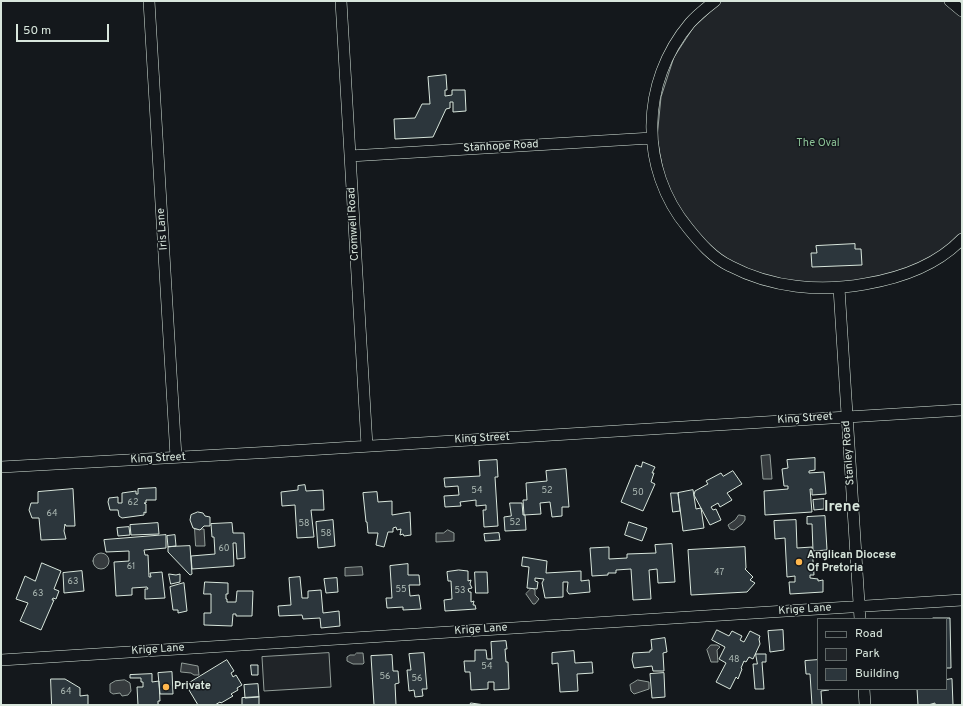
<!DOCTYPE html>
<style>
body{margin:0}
#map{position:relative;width:963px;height:706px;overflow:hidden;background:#14181c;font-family:Overpass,sans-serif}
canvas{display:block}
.frame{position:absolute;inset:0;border:2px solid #d8e6dc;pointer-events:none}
.legend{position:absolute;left:817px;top:618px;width:130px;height:72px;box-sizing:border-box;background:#14181c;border:1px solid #626a69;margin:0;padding:5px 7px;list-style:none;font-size:12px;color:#d8e6dc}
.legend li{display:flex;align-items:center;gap:8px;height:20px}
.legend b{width:20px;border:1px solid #626a69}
.scale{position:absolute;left:16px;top:24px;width:93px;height:18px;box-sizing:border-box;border:2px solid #d8e6dc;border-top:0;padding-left:5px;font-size:12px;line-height:14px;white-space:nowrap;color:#d8e6dc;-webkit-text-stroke:3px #14181c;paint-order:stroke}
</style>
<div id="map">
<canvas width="963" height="706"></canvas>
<div class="frame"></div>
<ul class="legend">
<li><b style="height:5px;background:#14181c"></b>Road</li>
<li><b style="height:11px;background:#202428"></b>Park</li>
<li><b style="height:11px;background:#2c363c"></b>Building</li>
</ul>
<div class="scale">50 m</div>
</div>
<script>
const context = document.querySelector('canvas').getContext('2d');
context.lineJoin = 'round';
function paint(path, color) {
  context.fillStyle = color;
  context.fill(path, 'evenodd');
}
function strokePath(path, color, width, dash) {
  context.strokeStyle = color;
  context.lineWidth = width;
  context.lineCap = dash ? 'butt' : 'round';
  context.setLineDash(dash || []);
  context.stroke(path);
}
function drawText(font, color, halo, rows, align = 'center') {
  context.font = font + ' Overpass,sans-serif';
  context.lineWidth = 3;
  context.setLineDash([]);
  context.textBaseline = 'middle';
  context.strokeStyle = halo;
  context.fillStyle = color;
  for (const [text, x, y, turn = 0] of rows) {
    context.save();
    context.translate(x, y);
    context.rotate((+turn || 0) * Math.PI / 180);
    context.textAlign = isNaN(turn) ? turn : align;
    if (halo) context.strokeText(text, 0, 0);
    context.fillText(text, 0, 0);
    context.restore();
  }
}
const green = new Path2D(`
 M 722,1 L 945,1 L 962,15 L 962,242 L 903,276 L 810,287 L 726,265 L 678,211 L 664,176 L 657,138 L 661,97 L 674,57 L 693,28 Z
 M 329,653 L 331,687 L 264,691 L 262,657 Z`);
paint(green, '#202428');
strokePath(green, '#939e99', 1);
const water = new Path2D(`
 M 770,455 L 772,479 L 763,479 L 761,456 Z
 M 739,515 L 745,516 L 745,520 L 742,524 L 734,530 L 730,529 L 728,525 L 735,520 Z
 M 195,529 L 204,529 L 205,546 L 196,546 Z
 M 448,530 L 454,533 L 454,541 L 436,542 L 436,533 L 443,533 Z
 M93 561a8 8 0 1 1 16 0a8 8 0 1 1-16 0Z
 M 362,567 L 363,575 L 345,576 L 345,568 Z
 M 532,588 L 535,590 L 535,595 L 539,599 L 535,604 L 533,604 L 526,594 Z
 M 711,645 L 717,645 L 720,647 L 717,650 L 718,662 L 711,662 L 707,650 Z
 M 357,653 L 363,653 L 364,663 L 363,664 L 353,664 L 347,661 L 347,657 L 350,655 L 354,655 Z
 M 182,663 L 198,666 L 199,675 L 194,675 L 191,673 L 181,672 Z
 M 125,680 L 130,683 L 131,691 L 128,695 L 122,696 L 120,693 L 113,694 L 110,692 L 110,684 L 115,681 Z
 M 638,680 L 649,682 L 649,689 L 634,694 L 631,691 L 630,685 Z`);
paint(water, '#363b3e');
strokePath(water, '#939e99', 1);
const building = new Path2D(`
 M 446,75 L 447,90 L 445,90 L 445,96 L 452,95 L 452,90 L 465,90 L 466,111 L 453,112 L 453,102 L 450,102 L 450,108 L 446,109 L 433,137 L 395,139 L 394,119 L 415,118 L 422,104 L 430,104 L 428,77 Z
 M 855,244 L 855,249 L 861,249 L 862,265 L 812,267 L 811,253 L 817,253 L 816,246 Z
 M 815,458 L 815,470 L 809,471 L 809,473 L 824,472 L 826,494 L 812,495 L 812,489 L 810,489 L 812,512 L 765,515 L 764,491 L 788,489 L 788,486 L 784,486 L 782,469 L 788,468 L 787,460 Z
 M 497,460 L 498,477 L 495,477 L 498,526 L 484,527 L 483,510 L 486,510 L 486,505 L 476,506 L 476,500 L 460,502 L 461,506 L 445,507 L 444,496 L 459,495 L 458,486 L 445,487 L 444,478 L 480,476 L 479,461 Z
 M 643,462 L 655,467 L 652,473 L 654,473 L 651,482 L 655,484 L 643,511 L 621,502 L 636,465 L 641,467 Z
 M 566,469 L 569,507 L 562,507 L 562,516 L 552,517 L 550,502 L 540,503 L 541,514 L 524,515 L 523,500 L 527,500 L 526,483 L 547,481 L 546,471 Z
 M 733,471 L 742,484 L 727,493 L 732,500 L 720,507 L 718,503 L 711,507 L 713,510 L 716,509 L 721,520 L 710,525 L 694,495 L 695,491 L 708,484 L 706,481 L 721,473 L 723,476 Z
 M 305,485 L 306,491 L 323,490 L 324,510 L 311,510 L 314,537 L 297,538 L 295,505 L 282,506 L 281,492 L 298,490 L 298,486 Z
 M 156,488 L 156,500 L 146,500 L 146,503 L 144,503 L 146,504 L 146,513 L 144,512 L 144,515 L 122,518 L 119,516 L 118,510 L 110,510 L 108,502 L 109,498 L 118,497 L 118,503 L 122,503 L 122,493 L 136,491 L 136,494 L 138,494 L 138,489 Z
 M 73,489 L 75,526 L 66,526 L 65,524 L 64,531 L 66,539 L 41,540 L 39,518 L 32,518 L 29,510 L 31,503 L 38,503 L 38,492 Z
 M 693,490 L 696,509 L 701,508 L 704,528 L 683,531 L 678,493 Z
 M 377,492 L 378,502 L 392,501 L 392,515 L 410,512 L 411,535 L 404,536 L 403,534 L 400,535 L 401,529 L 397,530 L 396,527 L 393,528 L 393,532 L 388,532 L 384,547 L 376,545 L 378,533 L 368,533 L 367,522 L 366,522 L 363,493 Z
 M 671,493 L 678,493 L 680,511 L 673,512 Z
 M 824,499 L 824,509 L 814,510 L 813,500 Z
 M 510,503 L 522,503 L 523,515 L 525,515 L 526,530 L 505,531 L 504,517 L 511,516 Z
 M 198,512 L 203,513 L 205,516 L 210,517 L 210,526 L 204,526 L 200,530 L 193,528 L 190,520 L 191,515 Z
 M 825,516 L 827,550 L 813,551 L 812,524 L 807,524 L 807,517 Z
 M 333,520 L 335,546 L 318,548 L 316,522 Z
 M 796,520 L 797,548 L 812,547 L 814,575 L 810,575 L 810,578 L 818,579 L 818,581 L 823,580 L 823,592 L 790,594 L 789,582 L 795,582 L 795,576 L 787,577 L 785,538 L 775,539 L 774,521 Z
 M 629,522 L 647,528 L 642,541 L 625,535 Z
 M 158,523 L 159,534 L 131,535 L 130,525 Z
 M 232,523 L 233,533 L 244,533 L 245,558 L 237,559 L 236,543 L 233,543 L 234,566 L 192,569 L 191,556 L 215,554 L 214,537 L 212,537 L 211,524 Z
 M 129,527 L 130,535 L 118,536 L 117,528 Z
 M 499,533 L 500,540 L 485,541 L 484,534 Z
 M 166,535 L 166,548 L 144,550 L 145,555 L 148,555 L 149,577 L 151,577 L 150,573 L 162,572 L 165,598 L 145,599 L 145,589 L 148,589 L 147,587 L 132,588 L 132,595 L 116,596 L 114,562 L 129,561 L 129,551 L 106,552 L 104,540 Z
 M 175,535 L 176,546 L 168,547 L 167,536 Z
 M 672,544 L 675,582 L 658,583 L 657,569 L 649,570 L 651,599 L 633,600 L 631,569 L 616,570 L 616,573 L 608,573 L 608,575 L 592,576 L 590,548 L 609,547 L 609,559 L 627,558 L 627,554 L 656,553 L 655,545 Z
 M 190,546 L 192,574 L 190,575 L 168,552 L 168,547 Z
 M 745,547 L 746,568 L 745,569 L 753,577 L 750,580 L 755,583 L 747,592 L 691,595 L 688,550 Z
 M 523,557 L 547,561 L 546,573 L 581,571 L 581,581 L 589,580 L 590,592 L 569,594 L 567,591 L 568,582 L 563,582 L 563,597 L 545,598 L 542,583 L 544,579 L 535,578 L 535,581 L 538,582 L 537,589 L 527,588 L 529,567 L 522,566 Z
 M 42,563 L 61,571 L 54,589 L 59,591 L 56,599 L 53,598 L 52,600 L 54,600 L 41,630 L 20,621 L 28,603 L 16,599 L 25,576 L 35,581 Z
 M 408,564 L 408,575 L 419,575 L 420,585 L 409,585 L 410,596 L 419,595 L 421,609 L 403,610 L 403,607 L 387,608 L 386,598 L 392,598 L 390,566 Z
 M 459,570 L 468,571 L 468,581 L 471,580 L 470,584 L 472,588 L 468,589 L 469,592 L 471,592 L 471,602 L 474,601 L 473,605 L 475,605 L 476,609 L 445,611 L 444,600 L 452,599 L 451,581 L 448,581 L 447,572 Z
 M 82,571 L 84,591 L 64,593 L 63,573 Z
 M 475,572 L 487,572 L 488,593 L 476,593 Z
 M 169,574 L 176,575 L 180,574 L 180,582 L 171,584 Z
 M 300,577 L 302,598 L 308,598 L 308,591 L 321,590 L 323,613 L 339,611 L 340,626 L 321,628 L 320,618 L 303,619 L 302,615 L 279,616 L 278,606 L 291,605 L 289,578 Z
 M 337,578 L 338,592 L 326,593 L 324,579 Z
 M 205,582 L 228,583 L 228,594 L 226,594 L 226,599 L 227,599 L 227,602 L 236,602 L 237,591 L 253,591 L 252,616 L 236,616 L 236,614 L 233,614 L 232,626 L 204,625 L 204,613 L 211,613 L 211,594 L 204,594 Z
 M 184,583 L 187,611 L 178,613 L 178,610 L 173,610 L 170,587 Z
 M 933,618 L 950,618 L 951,668 L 946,668 L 946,619 L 933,619 Z
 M 717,630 L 729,636 L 732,631 L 742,636 L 740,640 L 744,642 L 750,631 L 760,636 L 759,639 L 760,644 L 753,659 L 749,657 L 746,662 L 744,661 L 741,668 L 742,669 L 738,679 L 736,677 L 730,689 L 716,682 L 726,663 L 719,659 L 725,647 L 712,640 Z
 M 783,630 L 784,650 L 770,652 L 768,631 Z
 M 665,638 L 667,652 L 663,653 L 664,671 L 653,671 L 652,666 L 634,668 L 632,660 L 633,653 L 650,652 L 650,650 L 652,650 L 651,640 Z
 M 506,641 L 507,649 L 505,649 L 506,662 L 508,662 L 509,689 L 494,690 L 494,682 L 488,682 L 488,689 L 471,690 L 470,672 L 465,672 L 464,661 L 475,661 L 475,650 L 486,650 L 487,659 L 492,659 L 491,642 Z
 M 574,651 L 575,663 L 592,662 L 593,673 L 577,674 L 578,691 L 560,692 L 558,663 L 552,664 L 552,653 Z
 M 424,653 L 427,689 L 422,689 L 423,696 L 415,697 L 414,690 L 409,691 L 407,670 L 411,670 L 409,654 Z
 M 756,654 L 766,654 L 766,662 L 762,662 L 764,689 L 755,689 L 753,664 L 757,664 Z
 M 392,655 L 393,671 L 398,671 L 399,683 L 395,684 L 396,705 L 374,705 L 371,656 Z
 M 227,660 L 234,671 L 231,673 L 233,677 L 236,675 L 242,685 L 237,688 L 238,690 L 231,694 L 233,696 L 221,703 L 220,702 L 215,705 L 198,705 L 186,685 Z
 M 818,660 L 818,689 L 829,689 L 829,690 L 821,691 L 822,705 L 812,705 L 810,674 L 806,674 L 805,661 Z
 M 251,665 L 258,665 L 258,675 L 252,675 Z
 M 172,672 L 173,694 L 160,694 L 158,673 Z
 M 664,673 L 665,697 L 652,698 L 650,674 Z
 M 152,674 L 152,682 L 159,681 L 160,701 L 158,701 L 158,704 L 160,705 L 138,705 L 137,687 L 143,687 L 143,682 L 141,682 L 141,678 L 130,678 L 130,675 Z
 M 51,679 L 65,679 L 80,688 L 80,696 L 88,695 L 88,705 L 52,705 Z
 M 952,679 L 953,705 L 935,705 L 935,703 L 928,705 L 918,705 L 917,689 L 946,689 L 946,680 Z
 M 258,684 L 259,697 L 245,698 L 244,685 Z
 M 259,697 L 259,705 L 242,705 L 242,698 Z
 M 471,703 L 485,705 L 470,705 Z`);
paint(building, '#2c363c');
strokePath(building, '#d8e6dc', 1);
const minor = new Path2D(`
 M 149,1 L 176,457
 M 341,1 L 367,446
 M 715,1 C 706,8 697,15 690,23 C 640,82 639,169 688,228 C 700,243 713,258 730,266 C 772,288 820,292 865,284 C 901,278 937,265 962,239
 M 950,1 L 962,11
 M 350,156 L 652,138
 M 839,288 L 860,619
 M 1,467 L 273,452 L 962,410
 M 1,660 L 962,600
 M 864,689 L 865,705`);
strokePath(minor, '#d8e6dc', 12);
strokePath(minor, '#14181c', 11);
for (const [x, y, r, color] of [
 [799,562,4,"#ffb74d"],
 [166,687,4,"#ffb74d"]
]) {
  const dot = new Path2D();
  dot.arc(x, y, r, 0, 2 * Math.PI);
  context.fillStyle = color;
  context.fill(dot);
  strokePath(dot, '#14181c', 1.5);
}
drawText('9px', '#adbab4', null, [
 ["54",477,491],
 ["52",547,491],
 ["50",638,493],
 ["62",133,503],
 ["64",52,514],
 ["52",515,523],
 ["58",304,524],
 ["58",326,534],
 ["60",224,549],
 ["61",131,567],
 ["47",719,573],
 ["63",73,582],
 ["55",401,590],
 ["53",460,591],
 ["63",38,594],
 ["48",734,660],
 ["54",487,667],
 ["56",385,677],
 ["56",417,679],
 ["64",66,692]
]);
drawText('11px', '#8ac095', '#14181c', [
 ["The Oval",818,144]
]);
drawText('11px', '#d8e6dc', '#14181c', [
 ["Stanhope Road",501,147,-3],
 ["Cromwell Road",354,224,-93],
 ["Iris Lane",163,229,-94],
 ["King Street",805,419,-4],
 ["King Street",482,439,-3],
 ["Stanley Road",849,453,-94],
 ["King Street",158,459,-3],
 ["Krige Lane",805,610,-4],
 ["Krige Lane",481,630,-4],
 ["Krige Lane",158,650,-4]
]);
drawText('bold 11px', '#d8e6dc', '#14181c', [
 ["Anglican Diocese",807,556],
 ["Of Pretoria",807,569],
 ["Private",174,687]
], 'left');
drawText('bold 15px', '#d8e6dc', '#14181c', [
 ["Irene",842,508]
]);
</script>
